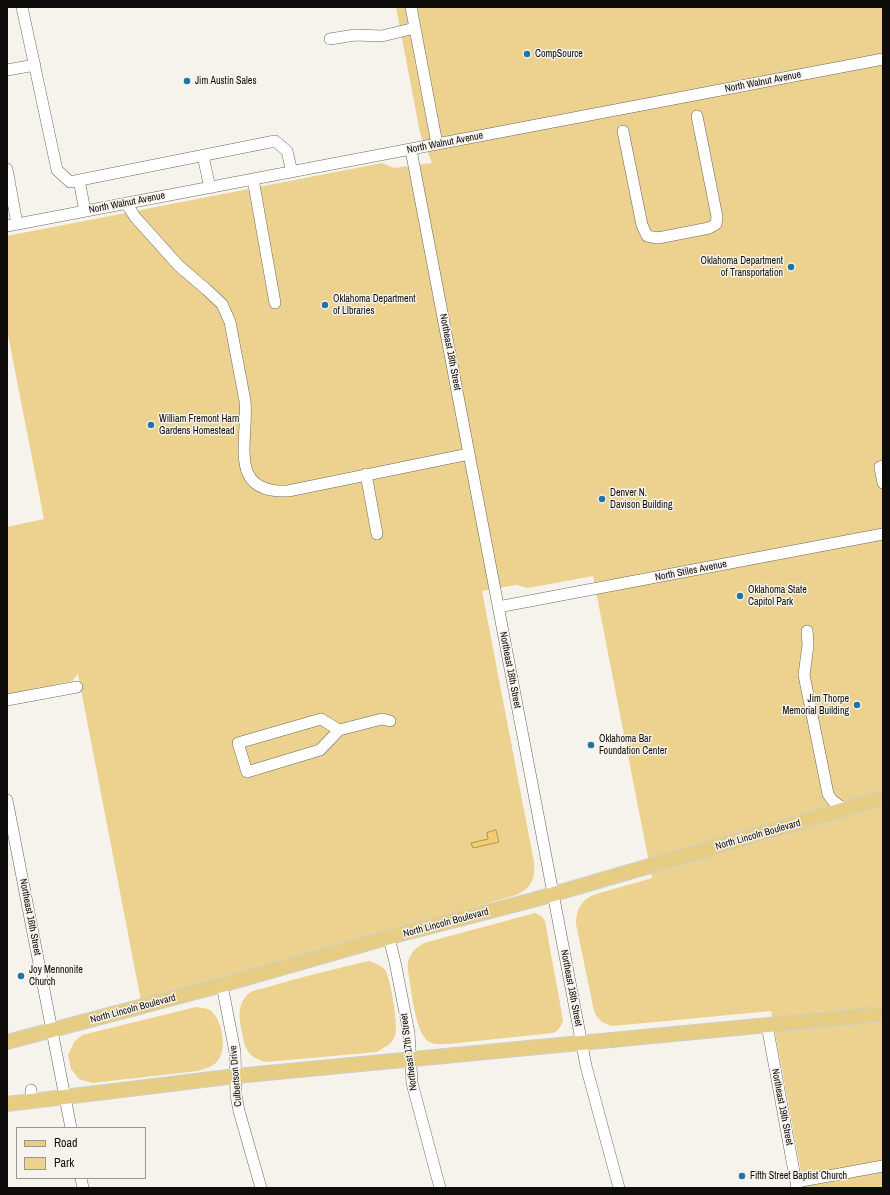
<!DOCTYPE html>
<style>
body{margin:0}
#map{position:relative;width:890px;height:1195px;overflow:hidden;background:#f6f3ec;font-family:"Archivo Narrow",sans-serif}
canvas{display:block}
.frame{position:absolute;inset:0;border:8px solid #0e0d0b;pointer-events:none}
.legend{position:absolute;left:16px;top:1127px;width:130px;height:52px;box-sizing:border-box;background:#f6f3ec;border:1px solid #999792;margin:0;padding:5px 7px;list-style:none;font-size:12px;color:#0e0d0b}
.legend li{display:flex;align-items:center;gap:8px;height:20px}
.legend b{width:20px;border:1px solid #999792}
</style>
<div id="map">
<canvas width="890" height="1195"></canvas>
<div class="frame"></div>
<ul class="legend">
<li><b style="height:5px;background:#e7cd84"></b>Road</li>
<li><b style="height:11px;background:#ecd18f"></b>Park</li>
</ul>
</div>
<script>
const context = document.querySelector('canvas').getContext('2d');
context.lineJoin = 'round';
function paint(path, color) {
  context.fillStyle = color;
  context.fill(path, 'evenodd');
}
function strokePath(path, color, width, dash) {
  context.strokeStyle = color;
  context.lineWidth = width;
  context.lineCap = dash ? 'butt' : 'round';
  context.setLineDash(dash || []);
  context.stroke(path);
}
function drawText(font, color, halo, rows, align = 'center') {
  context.font = font + ' "Archivo Narrow",sans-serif';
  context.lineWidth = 3;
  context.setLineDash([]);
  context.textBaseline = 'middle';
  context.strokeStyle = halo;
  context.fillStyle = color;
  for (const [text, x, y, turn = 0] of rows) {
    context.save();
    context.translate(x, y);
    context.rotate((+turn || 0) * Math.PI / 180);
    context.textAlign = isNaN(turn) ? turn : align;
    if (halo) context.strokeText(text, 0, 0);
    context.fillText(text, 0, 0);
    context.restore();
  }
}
paint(new Path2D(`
 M 396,7 L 883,7 L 883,1188 L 804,1188 L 771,1011 L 613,1026 C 603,1024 598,1020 594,1011 L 576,924 C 576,911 580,901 593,895 L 652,878 L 593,576 L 528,588 L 516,585 L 482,591 L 534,862 C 536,878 531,889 516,895 L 267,966 L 141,1001 L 78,674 L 72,681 L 7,695 L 7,527 L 44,519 L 7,330 L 7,236 L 382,163 L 394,168 L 432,163 L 420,133 Z
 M 535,913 L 541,916 L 545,921 L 563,1020 C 561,1027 559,1030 553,1033 L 448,1044 C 442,1044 435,1045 429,1042 C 415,1034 411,987 408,971 C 406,958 413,949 424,943 Z
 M 369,961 C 374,963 381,965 385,970 C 390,977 399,1027 395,1036 C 392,1044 385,1047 377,1052 L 266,1062 C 248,1057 245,1050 242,1032 C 239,1018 237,1005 248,994 C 252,990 262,989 268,987 C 301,977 335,969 369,961 Z
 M 196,1007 C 199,1008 205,1008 208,1009 C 222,1016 227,1047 219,1059 C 214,1067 206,1068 198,1071 L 92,1083 L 79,1079 L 71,1069 L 68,1055 L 74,1042 L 82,1035 Z`), '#ecd18f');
const water = new Path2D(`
 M 496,830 L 499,842 L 473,848 L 471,843 L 488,839 L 487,833 Z`);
paint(water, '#f2ce70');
strokePath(water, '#ae9452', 1);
const minor = new Path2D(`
 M 22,7 L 57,170 L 70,182 L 275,141 L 287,151 L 292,172
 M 411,7 L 437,144
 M 330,39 L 355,35 L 382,36 L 415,28
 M 7,70 L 35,65
 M 623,131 L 642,225 L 647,236 L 658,238 L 709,228 L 716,224 L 717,217 L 697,116
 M 411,150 L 586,1066 L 619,1188
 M 203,156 L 210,188
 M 7,169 L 17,224
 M 253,179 L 275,303
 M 79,180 L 85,211
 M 126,203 L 135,217 L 179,266 L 207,290 L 222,304 L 230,322 L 245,401 C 249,439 226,494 288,491 L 469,454
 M 7,226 L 883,59
 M 883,466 L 880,467 L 883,483
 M 366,474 L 377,534
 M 498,607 L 883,534
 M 807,631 L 808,645 L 804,675 L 828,794 L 832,800 L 845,810
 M 7,700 L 77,687
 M 339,730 L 321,719 L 238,743 L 247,772 L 320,750 L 339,730 L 382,719 L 390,721
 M 7,800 L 71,1128
 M 389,938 L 395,962 L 409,1033 L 412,1083 L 440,1188
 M 222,985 L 235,1052 L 236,1095 L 239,1111 L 261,1188
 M 767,1025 L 797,1188
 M 31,1090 L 32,1100
 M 81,1178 L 83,1188
 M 796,1182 L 883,1166`);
const major = new Path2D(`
 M 7,1042 L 222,985 L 393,936 L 533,900 L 883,798
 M 7,1104 L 236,1076 L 883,1014`);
strokePath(minor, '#6b6962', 12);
strokePath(major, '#cfcfce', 16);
strokePath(minor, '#fff', 11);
strokePath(major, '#e7cd84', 14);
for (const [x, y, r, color] of [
 [527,54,4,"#1f75a5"],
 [187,81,4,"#1f75a5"],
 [791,267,4,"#1f75a5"],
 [325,305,4,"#1f75a5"],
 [151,425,4,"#1f75a5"],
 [602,499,4,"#1f75a5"],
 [740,596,4,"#1f75a5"],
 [857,705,4,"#1f75a5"],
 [591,745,4,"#1f75a5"],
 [21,976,4,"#1f75a5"],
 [742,1176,4,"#1f75a5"]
]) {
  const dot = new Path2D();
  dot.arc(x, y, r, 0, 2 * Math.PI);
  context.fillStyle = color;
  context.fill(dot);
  strokePath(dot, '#f6f3ec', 1.5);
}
drawText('10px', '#0e0d0b', '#f6f3ec', [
 ["CompSource",535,54],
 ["Jim Austin Sales",195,81],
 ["Oklahoma Department",783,261,"right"],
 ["of Transportation",783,273,"right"],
 ["Oklahoma Department",333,299],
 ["of LIbraries",333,311],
 ["William Fremont Harn",159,419],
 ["Gardens Homestead",159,431],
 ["Denver N.",610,493],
 ["Davison Building",610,505],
 ["Oklahoma State",748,590],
 ["Capitol Park",748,602],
 ["Jim Thorpe",849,699,"right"],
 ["Memorial Building",849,711,"right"],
 ["Oklahoma Bar",599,739],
 ["Foundation Center",599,751],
 ["Joy Mennonite",29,970],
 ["Church",29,982],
 ["Fifth Street Baptist Church",750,1176]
], 'left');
drawText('10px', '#0e0d0b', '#f6f3ec', [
 ["North Walnut Avenue",763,82,-11],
 ["North Walnut Avenue",445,143,-11],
 ["North Walnut Avenue",127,203,-11],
 ["Northeast 18th Street",450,352,79],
 ["North Stiles Avenue",691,571,-11],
 ["Northeast 18th Street",510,670,79],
 ["North Lincoln Boulevard",758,835,-16],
 ["Northeast 16th Street",30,917,79],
 ["North Lincoln Boulevard",446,923,-15],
 ["Northeast 18th Street",571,988,79],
 ["North Lincoln Boulevard",133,1009,-15],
 ["Northeast 17th Street",409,1052,-97],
 ["Culbertson Drive",236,1076,-95],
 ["Northeast 19th Street",782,1107,79]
]);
</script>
